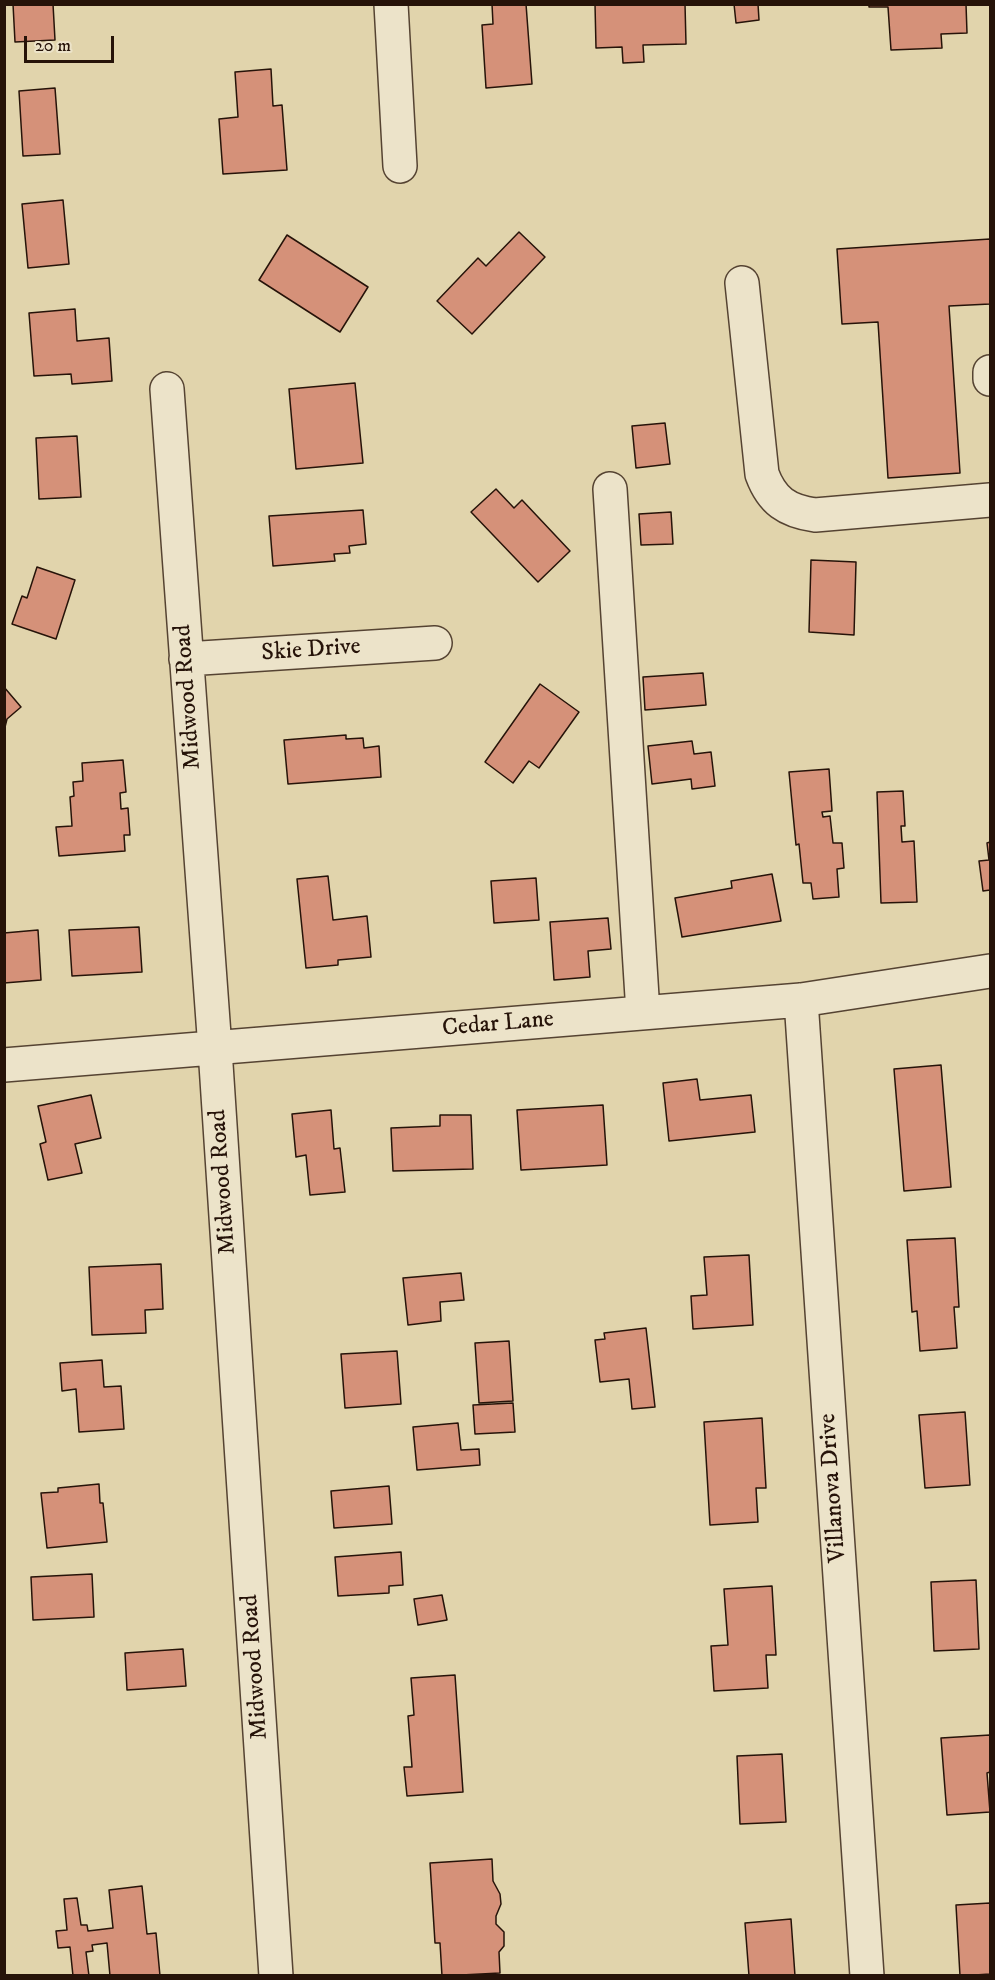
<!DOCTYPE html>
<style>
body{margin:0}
#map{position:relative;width:995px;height:1980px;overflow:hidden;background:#e1d4ac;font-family:"IM FELL DW Pica",serif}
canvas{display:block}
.frame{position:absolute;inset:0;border:6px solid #261309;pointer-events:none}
.scale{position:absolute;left:24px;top:36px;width:90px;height:27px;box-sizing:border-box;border:3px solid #261309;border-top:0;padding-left:8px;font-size:18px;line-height:21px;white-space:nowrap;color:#261309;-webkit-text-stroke:4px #ece3c9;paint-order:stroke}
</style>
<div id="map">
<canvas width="995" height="1980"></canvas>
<div class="frame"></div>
<div class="scale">20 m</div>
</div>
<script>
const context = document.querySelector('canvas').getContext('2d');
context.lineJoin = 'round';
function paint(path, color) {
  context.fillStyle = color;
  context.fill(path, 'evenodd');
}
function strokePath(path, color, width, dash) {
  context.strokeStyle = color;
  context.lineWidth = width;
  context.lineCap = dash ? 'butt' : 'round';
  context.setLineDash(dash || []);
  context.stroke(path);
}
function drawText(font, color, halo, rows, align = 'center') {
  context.font = font + ' "IM FELL DW Pica",serif';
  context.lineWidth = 6;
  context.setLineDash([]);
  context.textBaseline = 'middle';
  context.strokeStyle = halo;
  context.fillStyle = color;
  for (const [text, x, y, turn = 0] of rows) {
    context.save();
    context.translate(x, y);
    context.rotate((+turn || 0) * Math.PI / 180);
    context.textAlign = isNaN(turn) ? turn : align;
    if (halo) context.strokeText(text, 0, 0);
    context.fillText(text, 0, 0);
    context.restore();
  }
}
const building = new Path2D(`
 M 13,4 L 53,4 L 55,40 L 15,42 Z
 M 492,4 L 526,4 L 532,84 L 486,88 L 482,25 L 493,24 Z
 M 595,4 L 685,4 L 686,44 L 643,45 L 644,62 L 623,63 L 622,47 L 596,48 Z
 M 734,4 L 758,4 L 759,20 L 736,23 Z
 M 869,4 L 966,4 L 967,33 L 941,34 L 942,48 L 891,50 L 888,7 L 869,7 Z
 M 271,69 L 273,106 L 282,105 L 287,170 L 223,174 L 219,119 L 238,117 L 235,72 Z
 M 55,88 L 60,154 L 23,156 L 19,91 Z
 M 63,200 L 69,264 L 28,268 L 22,204 Z
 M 519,232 L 545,257 L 472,334 L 437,301 L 478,258 L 486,266 Z
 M 287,235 L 368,287 L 340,332 L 259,280 Z
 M 990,239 L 990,304 L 949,306 L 960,473 L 888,478 L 878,322 L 842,324 L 837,249 Z
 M 75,309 L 77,341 L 109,338 L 112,381 L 72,384 L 71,374 L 34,376 L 29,313 Z
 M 355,383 L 363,463 L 296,469 L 289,389 Z
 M 665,423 L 670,464 L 636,468 L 632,426 Z
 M 77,436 L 81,497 L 39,499 L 36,438 Z
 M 496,489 L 514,508 L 522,500 L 570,551 L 538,582 L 471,512 Z
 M 363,510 L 366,544 L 349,546 L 350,553 L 334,554 L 335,561 L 273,566 L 269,516 Z
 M 671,512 L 673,544 L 641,545 L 639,514 Z
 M 811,560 L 856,562 L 854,635 L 809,632 Z
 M 37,567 L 75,580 L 56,639 L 12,624 L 22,596 L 27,598 Z
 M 703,673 L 706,705 L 645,710 L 643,677 Z
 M 540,684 L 579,712 L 539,768 L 529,761 L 513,783 L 485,762 Z
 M 4,687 L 21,707 L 7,719 L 4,731 Z
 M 346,735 L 346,739 L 363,738 L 364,748 L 379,746 L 381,777 L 288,784 L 284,740 Z
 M 692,741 L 694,754 L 711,752 L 715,786 L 692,789 L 691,779 L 652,784 L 648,746 Z
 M 123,760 L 126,792 L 120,793 L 121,809 L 128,808 L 130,835 L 124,835 L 125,851 L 59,856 L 56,827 L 72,826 L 70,797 L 74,796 L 73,782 L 83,781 L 82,763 Z
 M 829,769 L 832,811 L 822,812 L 823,817 L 830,816 L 833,843 L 842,843 L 844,868 L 837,869 L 839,897 L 813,899 L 811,883 L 803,883 L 799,844 L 796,845 L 789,772 Z
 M 903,791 L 905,826 L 901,826 L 902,842 L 914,841 L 917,902 L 881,903 L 877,792 Z
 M 990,842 L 990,890 L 983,891 L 979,861 L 989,860 L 987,843 Z
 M 772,874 L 781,921 L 682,937 L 675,898 L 732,888 L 731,881 Z
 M 328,876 L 333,920 L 367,916 L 371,957 L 338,960 L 338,965 L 306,968 L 297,879 Z
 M 536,878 L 539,920 L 494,923 L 491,881 Z
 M 608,918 L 611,949 L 588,951 L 590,977 L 554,980 L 550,922 Z
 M 139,927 L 142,972 L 72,976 L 69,930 Z
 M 38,930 L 41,980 L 4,983 L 4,933 Z
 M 941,1065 L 951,1187 L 904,1191 L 894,1069 Z
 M 697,1079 L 700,1100 L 751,1095 L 755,1132 L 669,1141 L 663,1083 Z
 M 91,1095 L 101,1138 L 75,1144 L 82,1173 L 48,1180 L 40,1144 L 46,1142 L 38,1106 Z
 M 603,1105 L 607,1165 L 521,1170 L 517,1110 Z
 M 331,1110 L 334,1149 L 340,1148 L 345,1192 L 310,1195 L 306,1155 L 296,1157 L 292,1114 Z
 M 440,1115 L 471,1115 L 473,1169 L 393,1171 L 391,1128 L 440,1126 Z
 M 955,1238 L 959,1307 L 954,1307 L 957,1348 L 920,1351 L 917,1311 L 912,1312 L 907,1240 Z
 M 749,1255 L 753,1325 L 693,1329 L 691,1296 L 707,1295 L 704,1257 Z
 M 161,1264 L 163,1309 L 145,1310 L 146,1333 L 92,1335 L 89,1267 Z
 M 461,1273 L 464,1300 L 440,1302 L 441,1321 L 408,1325 L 403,1278 Z
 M 646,1328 L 655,1407 L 632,1409 L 629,1379 L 600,1382 L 595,1340 L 605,1339 L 604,1333 Z
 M 509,1341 L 513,1401 L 479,1403 L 475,1343 Z
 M 397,1351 L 401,1404 L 345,1408 L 341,1354 Z
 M 102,1360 L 104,1387 L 121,1386 L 124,1429 L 79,1432 L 76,1389 L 62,1391 L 60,1363 Z
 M 513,1403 L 515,1432 L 475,1434 L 473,1405 Z
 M 965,1412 L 970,1485 L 925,1488 L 919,1415 Z
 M 762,1418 L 766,1488 L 756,1488 L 758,1522 L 710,1525 L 704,1422 Z
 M 458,1423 L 461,1450 L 479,1449 L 480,1465 L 417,1470 L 413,1427 Z
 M 99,1484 L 100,1503 L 103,1503 L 107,1542 L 47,1548 L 41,1493 L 58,1492 L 58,1488 Z
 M 389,1486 L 392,1524 L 334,1528 L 331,1491 Z
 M 401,1552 L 403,1585 L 389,1586 L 389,1593 L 338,1596 L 335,1557 Z
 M 92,1574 L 94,1617 L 33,1620 L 31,1577 Z
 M 976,1580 L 979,1649 L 934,1651 L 931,1582 Z
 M 772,1586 L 776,1655 L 766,1655 L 768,1688 L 714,1691 L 711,1646 L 728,1645 L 724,1589 Z
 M 442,1595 L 447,1620 L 418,1625 L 414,1599 Z
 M 183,1649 L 186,1686 L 127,1690 L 125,1653 Z
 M 455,1675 L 463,1792 L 407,1796 L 404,1767 L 412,1767 L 408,1716 L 414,1715 L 411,1678 Z
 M 990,1735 L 990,1772 L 987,1773 L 990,1812 L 947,1815 L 941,1738 Z
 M 782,1754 L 786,1822 L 740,1824 L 737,1756 Z
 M 492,1859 L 493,1881 L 500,1894 L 501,1904 L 496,1916 L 496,1924 L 504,1932 L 504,1946 L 499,1952 L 500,1973 L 442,1976 L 440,1943 L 435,1943 L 430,1863 Z
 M 142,1886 L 147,1934 L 156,1933 L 160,1976 L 110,1976 L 107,1943 L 92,1945 L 93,1951 L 86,1952 L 89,1976 L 73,1976 L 70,1947 L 58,1948 L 56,1931 L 67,1930 L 64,1899 L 77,1898 L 81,1925 L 87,1925 L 88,1931 L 113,1928 L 109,1890 Z
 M 990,1903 L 990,1974 L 960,1976 L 956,1905 Z
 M 791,1919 L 795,1976 L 749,1976 L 745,1923 Z`);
paint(building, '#d59179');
strokePath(building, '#261309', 1.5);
const minor = new Path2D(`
 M 391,4 L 400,166
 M 742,283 L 762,474 C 772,501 787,511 815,515 L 990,500
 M 990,372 L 990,379
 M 167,389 L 215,1049 L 276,1976
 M 610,489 L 643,1013
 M 186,659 L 435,643
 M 801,1000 L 867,1976
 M 4,1065 L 801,1000 L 990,971`);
strokePath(minor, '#554332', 36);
strokePath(minor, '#ece3c9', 33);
drawText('24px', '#261309', '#ece3c9', [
 ["Skie Drive",311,651,-4],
 ["Midwood Road",189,697,-94],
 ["Cedar Lane",498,1025,-5],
 ["Midwood Road",224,1182,-94],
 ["Villanova Drive",834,1488,-94],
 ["Midwood Road",256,1667,-94]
]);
</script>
